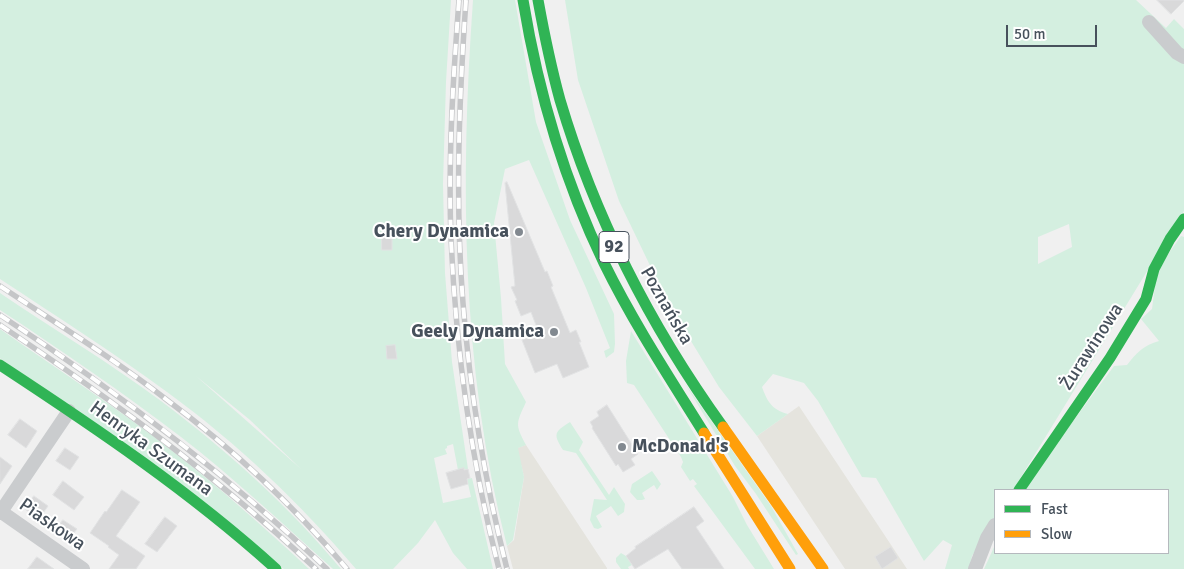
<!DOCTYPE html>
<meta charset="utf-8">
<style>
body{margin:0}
#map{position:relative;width:1184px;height:569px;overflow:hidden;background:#f0f0f0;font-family:Signika,sans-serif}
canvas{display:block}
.legend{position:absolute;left:994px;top:489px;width:175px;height:65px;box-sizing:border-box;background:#fff;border:1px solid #b5b9be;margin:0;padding:6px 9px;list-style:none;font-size:15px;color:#47515c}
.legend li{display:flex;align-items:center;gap:10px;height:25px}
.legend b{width:25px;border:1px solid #b5b9be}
.scale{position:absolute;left:1006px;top:25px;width:91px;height:22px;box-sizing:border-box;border:2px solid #47515c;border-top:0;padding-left:6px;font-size:15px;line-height:18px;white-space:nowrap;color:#47515c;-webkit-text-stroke:4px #fff;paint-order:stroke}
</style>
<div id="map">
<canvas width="1184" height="569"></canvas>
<ul class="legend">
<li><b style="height:6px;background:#30b455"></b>Fast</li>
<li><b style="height:6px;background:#ff9f0a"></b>Slow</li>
</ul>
<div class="scale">50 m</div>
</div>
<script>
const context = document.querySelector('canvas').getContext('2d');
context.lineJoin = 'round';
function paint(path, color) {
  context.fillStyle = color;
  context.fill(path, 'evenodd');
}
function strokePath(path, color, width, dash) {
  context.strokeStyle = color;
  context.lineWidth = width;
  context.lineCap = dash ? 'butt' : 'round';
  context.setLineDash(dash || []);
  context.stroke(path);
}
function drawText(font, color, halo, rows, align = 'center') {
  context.font = font + ' Signika,sans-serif';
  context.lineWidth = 4;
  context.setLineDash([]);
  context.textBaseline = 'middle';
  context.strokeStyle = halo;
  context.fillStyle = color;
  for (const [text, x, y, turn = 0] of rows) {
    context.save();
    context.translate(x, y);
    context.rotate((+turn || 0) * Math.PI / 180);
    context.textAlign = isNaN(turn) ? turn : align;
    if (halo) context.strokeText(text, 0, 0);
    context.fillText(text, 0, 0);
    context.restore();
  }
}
paint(new Path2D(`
 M 799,406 L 907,569 L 845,569 L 757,436 Z
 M 526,445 L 607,568 L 607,569 L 513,569 L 507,546 L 514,540 L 524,477 L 517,448 Z`), '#e5e4de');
paint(new Path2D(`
 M 0,0 L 451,0 L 446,82 L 443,184 L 445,273 L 452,362 L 468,469 L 458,470 L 453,444 L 447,446 L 447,448 L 445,449 L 447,454 L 434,458 L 443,503 L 471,497 L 467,479 L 472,478 L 493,569 L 467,569 L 453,553 L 435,520 L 418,543 L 393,569 L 356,569 C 300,503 237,443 167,392 C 113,352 56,316 0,279 ZM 196,376 L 250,420 L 301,469 Z
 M 473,0 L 515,0 L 536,122 L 570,220 L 614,314 L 615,344 L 614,352 L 606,358 L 604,351 L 610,348 L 586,288 L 529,160 L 505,169 L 494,223 L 501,298 L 505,364 L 526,402 C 516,424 515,424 526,445 L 518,448 L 524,477 L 513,540 L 507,546 C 461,368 460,182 473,0 Z
 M 565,0 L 1136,0 L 1166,28 L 1174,19 L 1184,29 L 1184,211 L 1013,490 L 995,490 L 995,519 L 972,556 L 969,569 L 945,569 L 952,545 L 943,540 L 924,561 L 876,478 L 862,477 L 818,401 L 804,383 L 773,374 L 762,387 C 767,401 772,410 788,414 L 757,436 L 719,387 L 669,305 L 619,201 L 578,80 ZM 1069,224 L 1072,247 L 1038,264 L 1038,237 Z
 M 1181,236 L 1184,237 L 1184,569 L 984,569 L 995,545 L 995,553 L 1168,553 L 1168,490 L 1022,490 L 1114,366 L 1127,365 C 1136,353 1144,345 1159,341 L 1141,319 L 1152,309 L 1157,270 Z
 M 0,293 C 53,329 110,363 161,401 C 226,450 289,506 341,569 L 333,569 C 283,524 234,478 181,437 C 122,392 61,350 0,310 Z
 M 0,329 C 57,369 116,407 171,450 C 219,487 264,527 309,569 L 284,569 L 0,358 Z
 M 631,331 L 733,497 L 747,525 L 774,569 L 755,569 L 694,486 L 697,484 L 693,479 L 690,481 L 681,467 L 683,462 L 681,457 L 634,385 L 627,383 L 626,361 Z
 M 684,382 L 771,506 L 798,554 L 796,555 L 756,494 L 735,466 Z
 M 570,422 L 583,442 L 579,450 L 609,495 L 614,487 L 625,504 L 624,512 L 618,516 L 611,506 L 596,516 L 602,527 L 598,529 L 594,528 L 590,520 L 594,499 L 607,500 L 576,453 L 563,450 C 553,434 554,432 570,422 Z
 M 652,471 L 661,484 L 657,490 L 654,485 L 642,493 L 645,499 L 642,500 L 637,500 L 630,492 L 632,484 Z
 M 621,553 L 626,556 L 632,565 L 628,567 L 629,569 L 621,569 L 616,562 L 616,558 Z`), '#d4efe0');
const building = new Path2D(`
 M 1157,0 L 1184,0 L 1184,1 L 1171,14 Z
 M 507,182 L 545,272 L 547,271 L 553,286 L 551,287 L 570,333 L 576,330 L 581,342 L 579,342 L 589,367 L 563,378 L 557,364 L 535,373 L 522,340 L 539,333 L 531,312 L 521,316 L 515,301 L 517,300 L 511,287 L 515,286 L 505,183 Z
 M 382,235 L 392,235 L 392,250 L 382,250 Z
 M 395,345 L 397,359 L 387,359 L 386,346 Z
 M 607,405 L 638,454 L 631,459 L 635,465 L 623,472 L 618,464 L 616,466 L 592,428 L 593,427 L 590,422 L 599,416 L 597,412 Z
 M 20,419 L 37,431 L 26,448 L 8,435 Z
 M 65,448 L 79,457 L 70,470 L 56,461 Z
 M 0,457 L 12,466 L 0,484 Z
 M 464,468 L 464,470 L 468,469 L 470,478 L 467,479 L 468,484 L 451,489 L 446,473 Z
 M 63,481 L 84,497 L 74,510 L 53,495 Z
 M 122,490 L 140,502 L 116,536 L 145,556 L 136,569 L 109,569 L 119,555 L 108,547 L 109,546 L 90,533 L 105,511 L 106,512 Z
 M 34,496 L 48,506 L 39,519 L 25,509 Z
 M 694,507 L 704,521 L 696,527 L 724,569 L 682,569 L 668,549 L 635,569 L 626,556 L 636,548 L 635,547 Z
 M 165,517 L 177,526 L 157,552 L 145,544 Z
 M 63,520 L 77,529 L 69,539 L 56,530 Z
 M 891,547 L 898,558 L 882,569 L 875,557 Z
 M 37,557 L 54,569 L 28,569 Z`);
paint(building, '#d9d9da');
strokePath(building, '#e1e2e3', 1);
strokePath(new Path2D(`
 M 1149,22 L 1177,53 L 1184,57
 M 0,511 L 83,569
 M 0,513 L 69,411
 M 975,569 L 987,538 L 995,525`), '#caccce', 14);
strokePath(new Path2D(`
 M 523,0 C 538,91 564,180 604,263 C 633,322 669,377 704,433
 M 538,0 C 544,33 551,67 560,100 C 595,218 651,327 723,427
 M 0,365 C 96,428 191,492 276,569
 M 1019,490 L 1110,358 L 1146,299 L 1154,269 L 1170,239 L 1184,219`), '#30b455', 11);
strokePath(new Path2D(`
 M 723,427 L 823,569
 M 704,433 L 790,569`), '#ff9f0a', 11);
const rail = new Path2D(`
 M 459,0 C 453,79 448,159 451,239 C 456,351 471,461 499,569
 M 466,0 C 459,101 455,202 463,303 C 470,393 485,482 507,569
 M 0,286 C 56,323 114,359 167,400 C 233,449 294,506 347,569
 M 0,315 C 116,391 226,473 327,569
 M 0,325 C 111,399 218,477 316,569`);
strokePath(rail, '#c5c6c8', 5.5);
strokePath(rail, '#fff', 4, [11]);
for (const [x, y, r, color] of [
 [519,232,5,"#828990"],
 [554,332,5,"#828990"],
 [622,447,5,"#828990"]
]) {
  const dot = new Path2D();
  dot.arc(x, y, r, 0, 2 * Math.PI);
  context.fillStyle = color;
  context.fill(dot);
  strokePath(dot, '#fff', 2);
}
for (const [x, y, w] of [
 [614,247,30]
]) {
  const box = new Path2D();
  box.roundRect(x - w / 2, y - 15.5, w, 31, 4);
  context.fillStyle = '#fff';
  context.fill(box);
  strokePath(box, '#47515c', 1);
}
drawText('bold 18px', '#47515c', null, [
 ["92",614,247]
]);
drawText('bold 19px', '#47515c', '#fff', [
 ["Chery Dynamica",509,232],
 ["Geely Dynamica",544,332],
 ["McDonald's",632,447,"left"]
], 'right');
drawText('19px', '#47515c', '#fff', [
 ["Poznańska",666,306,60],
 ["Żurawinowa",1092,347,-57],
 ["Henryka Szumana",151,449,36],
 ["Piaskowa",52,525,35]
]);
</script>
